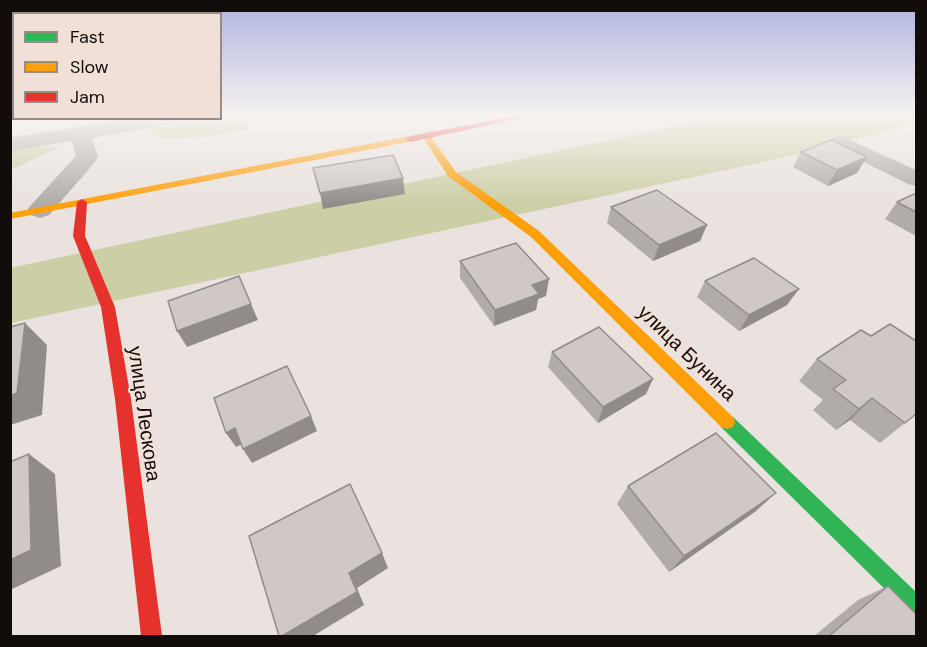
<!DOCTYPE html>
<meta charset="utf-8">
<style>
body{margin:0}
#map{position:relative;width:927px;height:647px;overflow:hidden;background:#eae2de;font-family:"DM Sans",sans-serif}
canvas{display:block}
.frame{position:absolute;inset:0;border:12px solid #120d0a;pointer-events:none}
.legend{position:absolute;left:12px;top:12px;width:210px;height:108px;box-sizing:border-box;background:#f0e0d8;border:2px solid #978c86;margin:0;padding:8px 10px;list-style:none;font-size:18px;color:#120d0a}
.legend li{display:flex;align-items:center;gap:12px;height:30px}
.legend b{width:30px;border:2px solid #978c86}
</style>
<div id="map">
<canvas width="927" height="647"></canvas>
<div class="frame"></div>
<ul class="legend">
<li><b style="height:8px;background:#30b455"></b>Fast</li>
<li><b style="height:8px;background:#ff9f0a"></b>Slow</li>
<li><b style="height:8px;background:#e5322d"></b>Jam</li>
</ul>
</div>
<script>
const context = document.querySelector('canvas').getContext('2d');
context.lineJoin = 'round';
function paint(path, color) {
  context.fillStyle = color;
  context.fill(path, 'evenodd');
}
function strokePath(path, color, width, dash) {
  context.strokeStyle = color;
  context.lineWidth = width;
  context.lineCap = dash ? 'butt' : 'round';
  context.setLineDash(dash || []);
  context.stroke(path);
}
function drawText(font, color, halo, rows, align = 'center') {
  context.font = font + ' "DM Sans",sans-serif';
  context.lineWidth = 4.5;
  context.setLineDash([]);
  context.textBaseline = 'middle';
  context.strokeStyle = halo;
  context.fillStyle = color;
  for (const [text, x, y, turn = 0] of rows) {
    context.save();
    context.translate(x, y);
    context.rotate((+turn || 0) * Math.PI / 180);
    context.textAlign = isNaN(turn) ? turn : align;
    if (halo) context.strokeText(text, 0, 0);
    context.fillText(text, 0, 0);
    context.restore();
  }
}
paint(new Path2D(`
 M 228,115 L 245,115 L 248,130 L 213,136 L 164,139 L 147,130 L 207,119 L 220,118 L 221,116 Z
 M 726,115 L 916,115 L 916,124 L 773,160 L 11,323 L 10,268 Z
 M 36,146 L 60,147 L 11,170 L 11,150 Z`), '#cccea6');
paint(new Path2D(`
 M 133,118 L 183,118 L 180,122 L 173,124 L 92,138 L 98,157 L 95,162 L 49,215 L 40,218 L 31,215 L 27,210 L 31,205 L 76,156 L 72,141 L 10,151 L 10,138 Z
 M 841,136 L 916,170 L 916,186 L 908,184 L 833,147 L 830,142 L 833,137 Z`), '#aeaba8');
paint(new Path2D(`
 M 727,415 L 733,417 L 916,592 L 916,616 L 909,613 L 721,427 L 719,422 L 721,417 Z`), '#30b455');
paint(new Path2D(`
 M 423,134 L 429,134 L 456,172 L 539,231 L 733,417 L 735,422 L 733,427 L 727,429 L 721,427 L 531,237 L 448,176 L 422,136 Z
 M 410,136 L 413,137 L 413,141 L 10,219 L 10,213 Z`), '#ff9f0a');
paint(new Path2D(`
 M 521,115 L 536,115 L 410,142 L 405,139 L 410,136 Z
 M 82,199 L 87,202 L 85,236 L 115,307 L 131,399 L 162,636 L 141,636 L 115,399 L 101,307 L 73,236 L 77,202 Z`), '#e5322d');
paint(new Path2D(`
 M 801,152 L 857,173 L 828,186 L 793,167 Z
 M 916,193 L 916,236 L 885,219 L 897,202 Z
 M 611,207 L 707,225 L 700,241 L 653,261 L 607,223 Z
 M 460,261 L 546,296 L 538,299 L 536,310 L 494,326 L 460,278 Z
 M 705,281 L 787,305 L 739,331 L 697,297 Z
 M 552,352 L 646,394 L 598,423 L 548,367 Z
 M 817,359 L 916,414 L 880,443 L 850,420 L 836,430 L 813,410 L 823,400 L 799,381 Z
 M 628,486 L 756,511 L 669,572 L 617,504 Z
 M 888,586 L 916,636 L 814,636 L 858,600 Z`), '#b2aca9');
paint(new Path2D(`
 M 867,157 L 857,173 L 828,186 L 837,170 Z
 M 403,178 L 405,194 L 323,209 L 320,193 Z
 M 707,225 L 700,241 L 653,261 L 659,245 Z
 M 549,279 L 546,296 L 538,299 L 536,310 L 494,326 L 495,310 L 532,285 Z
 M 799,289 L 787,305 L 739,331 L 749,315 Z
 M 251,304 L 258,320 L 187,347 L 177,331 Z
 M 25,323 L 47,345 L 42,415 L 10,425 L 10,396 Z
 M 653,379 L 646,394 L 598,423 L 603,407 Z
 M 872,398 L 850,420 L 836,430 L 859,409 Z
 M 311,416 L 317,431 L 252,463 L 243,449 Z
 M 235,428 L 245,443 L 236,447 L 226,433 Z
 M 29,454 L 55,474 L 61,566 L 10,590 L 10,560 Z
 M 776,493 L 756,511 L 669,572 L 684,556 Z
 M 382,553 L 388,568 L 357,588 L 364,605 L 313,636 L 282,636 L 349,573 Z`), '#918c8a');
const building = new Path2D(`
 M 831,140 L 867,157 L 837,170 L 801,152 Z
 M 393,155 L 403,178 L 320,193 L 313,168 Z
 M 657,190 L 707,225 L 659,245 L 611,207 Z
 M 916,193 L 916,212 L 897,202 Z
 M 516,243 L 549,279 L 532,285 L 539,294 L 495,310 L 460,261 Z
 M 754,258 L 799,289 L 749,315 L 705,281 Z
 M 239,276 L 251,304 L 177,331 L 168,301 Z
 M 25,323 L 17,393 L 10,396 L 10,327 Z
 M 890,324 L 916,341 L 916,414 L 905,423 L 872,398 L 859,409 L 833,389 L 846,380 L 817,359 L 861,330 L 871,336 Z
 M 599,327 L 653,379 L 603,407 L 552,352 Z
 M 287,366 L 311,416 L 243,449 L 235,428 L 226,433 L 214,398 Z
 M 716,433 L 776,493 L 684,556 L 628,486 Z
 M 29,454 L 31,550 L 10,560 L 10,462 Z
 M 350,484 L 382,553 L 349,573 L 357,592 L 282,636 L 279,636 L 249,536 Z
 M 888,586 L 916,614 L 916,636 L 829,636 Z`);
paint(building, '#cfc8c5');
strokePath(building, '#918c8a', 1.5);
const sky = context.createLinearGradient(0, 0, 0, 205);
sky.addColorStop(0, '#aeb3df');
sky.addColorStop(0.56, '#f6f2f0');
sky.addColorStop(1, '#f6f2f000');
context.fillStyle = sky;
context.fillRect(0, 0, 927, 205);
drawText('20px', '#120d0a', '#f0e0d8', [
 ["улица Бунина",686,354,44],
 ["улица Лескова",143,414,82]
]);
</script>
